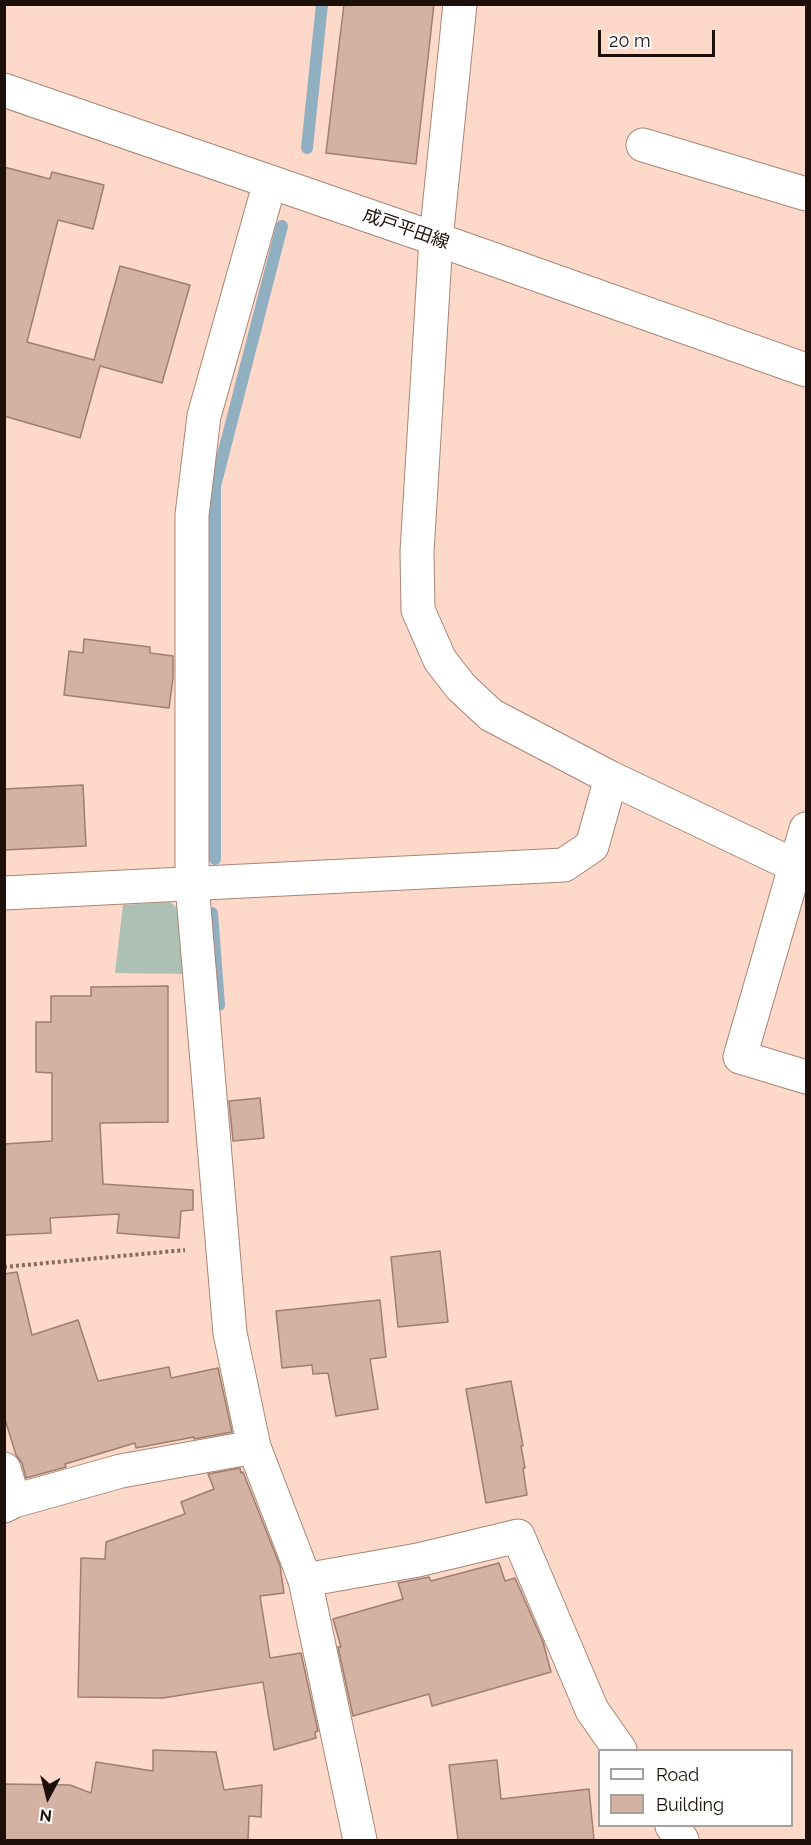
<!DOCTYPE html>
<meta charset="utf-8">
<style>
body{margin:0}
#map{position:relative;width:811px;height:1845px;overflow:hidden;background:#fed8c8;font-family:Raleway,sans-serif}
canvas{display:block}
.frame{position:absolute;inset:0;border:6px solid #1d100b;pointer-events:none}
.legend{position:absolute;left:598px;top:1749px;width:195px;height:78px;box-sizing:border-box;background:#fff;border:2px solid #a59f9d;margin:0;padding:8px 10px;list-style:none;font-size:18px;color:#1d100b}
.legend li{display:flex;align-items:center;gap:12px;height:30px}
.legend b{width:30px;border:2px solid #a59f9d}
.north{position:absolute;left:18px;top:1767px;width:60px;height:60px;-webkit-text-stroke:4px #fff;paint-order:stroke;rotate:187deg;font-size:16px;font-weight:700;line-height:24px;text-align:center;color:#1d100b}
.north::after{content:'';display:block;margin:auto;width:21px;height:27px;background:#1d100b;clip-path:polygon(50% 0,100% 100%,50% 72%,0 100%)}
.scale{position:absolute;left:598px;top:30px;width:117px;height:27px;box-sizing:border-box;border:3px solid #1d100b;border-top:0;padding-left:8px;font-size:18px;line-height:21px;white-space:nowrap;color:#1d100b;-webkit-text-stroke:4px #fff;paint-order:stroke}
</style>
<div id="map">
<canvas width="811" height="1845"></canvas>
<div class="frame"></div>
<ul class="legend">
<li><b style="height:8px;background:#fff"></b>Road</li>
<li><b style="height:16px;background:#d3b2a4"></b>Building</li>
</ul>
<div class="north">N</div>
<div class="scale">20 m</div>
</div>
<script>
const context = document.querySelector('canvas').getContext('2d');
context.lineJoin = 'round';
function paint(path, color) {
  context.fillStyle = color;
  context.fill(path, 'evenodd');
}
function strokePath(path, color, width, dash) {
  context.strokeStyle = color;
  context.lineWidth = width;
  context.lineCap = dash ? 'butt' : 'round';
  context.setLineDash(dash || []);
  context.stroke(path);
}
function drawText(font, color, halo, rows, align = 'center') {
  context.font = font + ' Raleway,"Noto Sans JP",sans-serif';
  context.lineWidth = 6;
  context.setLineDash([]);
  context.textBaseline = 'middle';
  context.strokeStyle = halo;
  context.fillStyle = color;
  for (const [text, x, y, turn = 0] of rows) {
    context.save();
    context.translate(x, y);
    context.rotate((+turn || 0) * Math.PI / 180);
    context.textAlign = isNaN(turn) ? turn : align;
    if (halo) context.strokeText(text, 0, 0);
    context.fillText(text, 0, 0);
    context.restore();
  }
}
paint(new Path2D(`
 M 170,902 L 178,909 L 184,974 L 115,973 L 123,905 Z`), '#acc1b4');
strokePath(new Path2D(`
 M 307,148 L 322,4
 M 215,859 L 215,486 L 282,226
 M 212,913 L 219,1005`), '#90afc1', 12);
const building = new Path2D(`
 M 344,4 L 434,4 L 416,164 L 326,153 Z
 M 4,167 L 50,179 L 52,172 L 104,185 L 93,229 L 58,220 L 27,342 L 94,360 L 120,266 L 190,285 L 162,383 L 100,366 L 80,438 L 4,416 Z
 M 84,639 L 150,647 L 150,653 L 173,656 L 173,678 L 169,708 L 64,695 L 69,651 L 83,653 Z
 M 83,785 L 86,846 L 4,850 L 4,789 Z
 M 168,986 L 168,1122 L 100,1123 L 103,1184 L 193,1190 L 193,1210 L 181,1211 L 179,1238 L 117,1233 L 119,1214 L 50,1218 L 51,1233 L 4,1235 L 4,1144 L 52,1141 L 52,1073 L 36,1072 L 36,1022 L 51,1022 L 51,996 L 91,996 L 91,987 Z
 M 260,1098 L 264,1138 L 233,1141 L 229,1101 Z
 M 440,1251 L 448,1322 L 398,1327 L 391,1257 Z
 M 17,1272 L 32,1335 L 78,1320 L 98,1381 L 169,1367 L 171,1378 L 218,1368 L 232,1432 L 194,1439 L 194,1437 L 136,1448 L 135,1443 L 65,1464 L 66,1467 L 26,1478 L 22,1463 L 16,1455 L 4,1416 L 4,1274 Z
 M 380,1300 L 386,1357 L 370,1359 L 378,1409 L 336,1416 L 328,1373 L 313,1374 L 312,1365 L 282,1368 L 276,1311 Z
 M 511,1381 L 523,1446 L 521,1446 L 525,1468 L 523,1468 L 527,1495 L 486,1503 L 466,1389 Z
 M 240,1468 L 241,1473 L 243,1472 L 280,1566 L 284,1593 L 260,1596 L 270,1658 L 301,1653 L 318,1731 L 315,1732 L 316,1738 L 274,1750 L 263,1682 L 163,1698 L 78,1697 L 81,1558 L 105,1559 L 106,1542 L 185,1514 L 181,1502 L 214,1489 L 208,1474 Z
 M 499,1563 L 505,1581 L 515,1578 L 543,1642 L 551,1672 L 432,1706 L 429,1694 L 353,1716 L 338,1647 L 341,1647 L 333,1619 L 403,1599 L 398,1583 L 429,1577 L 431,1581 Z
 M 153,1750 L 216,1752 L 224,1790 L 262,1785 L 261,1817 L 249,1816 L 248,1840 L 4,1840 L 4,1784 L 70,1785 L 91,1793 L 96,1762 L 153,1771 Z
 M 497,1760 L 501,1799 L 589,1789 L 594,1840 L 458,1840 L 449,1765 Z`);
paint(building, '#d3b2a4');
strokePath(building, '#a07e6f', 1.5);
const minor = new Path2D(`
 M 460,4 L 436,239 L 417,552 L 418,610 L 440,660 L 461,687 L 491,715 L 611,778 L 806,871
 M 643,145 L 806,194
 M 270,182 L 204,416 L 192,515 L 192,884 L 230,1333 L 254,1447 L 305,1580 L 360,1840
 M 806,829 L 740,1057 L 806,1077
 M 4,893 L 564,865 L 592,846 L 611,778
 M 4,1469 L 14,1501
 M 4,1506 L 14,1501 L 121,1471 L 254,1447
 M 305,1580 L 418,1560 L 518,1536 L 592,1710 L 620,1750
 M 672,1826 L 682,1840`);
const secondary = new Path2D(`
 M 4,90 L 436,239 L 806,370`);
strokePath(minor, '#a78576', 35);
strokePath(secondary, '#a78576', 35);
strokePath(new Path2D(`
 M 4,1267 L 185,1250`), '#846b61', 4, [3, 3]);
strokePath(minor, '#fff', 33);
strokePath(secondary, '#fff', 33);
drawText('18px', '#1d100b', '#fff', [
 ["成戸平田線",406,229,19]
]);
</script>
